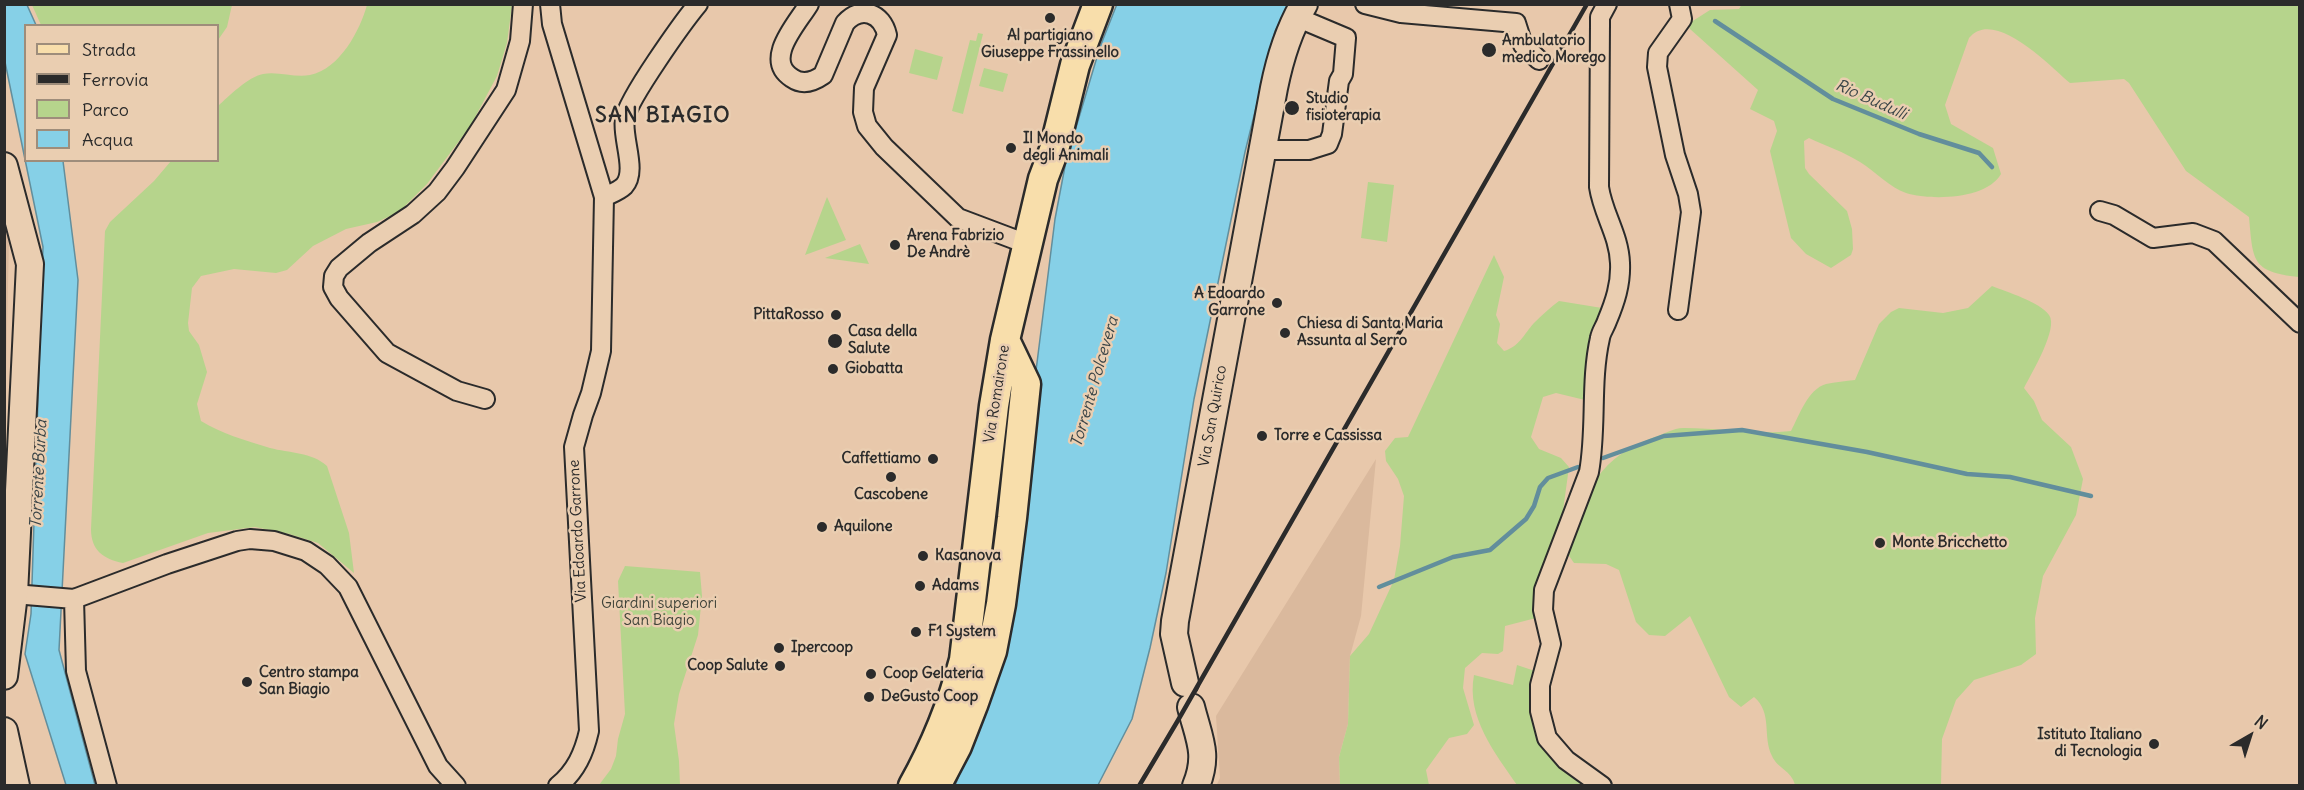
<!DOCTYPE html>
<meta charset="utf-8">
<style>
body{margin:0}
#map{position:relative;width:2304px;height:790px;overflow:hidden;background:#e8c8ab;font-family:Delius,sans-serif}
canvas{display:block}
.frame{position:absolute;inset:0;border:6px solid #2b2b2b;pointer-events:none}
.legend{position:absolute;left:24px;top:24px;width:195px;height:138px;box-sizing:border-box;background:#eaceb1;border:2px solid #9e8d7b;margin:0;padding:8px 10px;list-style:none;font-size:18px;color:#2b2b2b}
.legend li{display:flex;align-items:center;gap:12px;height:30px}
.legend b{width:30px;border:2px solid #9e8d7b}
.north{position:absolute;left:2220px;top:706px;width:60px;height:60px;-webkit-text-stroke:4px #eaceb1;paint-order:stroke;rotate:39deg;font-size:16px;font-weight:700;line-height:24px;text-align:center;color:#2b2b2b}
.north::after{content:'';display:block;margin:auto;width:21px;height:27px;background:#2b2b2b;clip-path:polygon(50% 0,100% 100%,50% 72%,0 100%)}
</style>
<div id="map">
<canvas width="2304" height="790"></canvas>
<div class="frame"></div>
<ul class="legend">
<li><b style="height:8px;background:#f8deab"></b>Strada</li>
<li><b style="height:8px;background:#2b2b2b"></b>Ferrovia</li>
<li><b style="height:16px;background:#b6d48c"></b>Parco</li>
<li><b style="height:16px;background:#86d0e7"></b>Acqua</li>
</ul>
<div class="north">N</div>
</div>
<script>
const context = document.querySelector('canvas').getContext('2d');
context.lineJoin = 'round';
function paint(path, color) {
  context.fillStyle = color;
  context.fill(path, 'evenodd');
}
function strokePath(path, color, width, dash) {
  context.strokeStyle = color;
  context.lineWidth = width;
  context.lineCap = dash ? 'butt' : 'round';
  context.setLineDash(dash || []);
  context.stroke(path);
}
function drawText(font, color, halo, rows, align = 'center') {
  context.font = font + ' Delius,sans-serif';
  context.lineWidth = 5;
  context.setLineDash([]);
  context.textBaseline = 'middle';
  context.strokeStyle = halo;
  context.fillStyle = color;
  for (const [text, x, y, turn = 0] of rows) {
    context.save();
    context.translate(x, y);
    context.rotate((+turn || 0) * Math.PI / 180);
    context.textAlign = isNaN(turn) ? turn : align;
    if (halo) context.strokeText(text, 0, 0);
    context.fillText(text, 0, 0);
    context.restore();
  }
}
paint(new Path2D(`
 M 5,223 L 9,239 L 5,420 Z
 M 1376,459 L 1361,616 L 1350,656 L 1348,724 L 1339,757 L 1340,785 L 1216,786 L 1220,778 L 1216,716 Z`), '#dab99d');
paint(new Path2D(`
 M 1742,4 L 2299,5 L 2299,277 C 2251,272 2253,260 2249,217 L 2186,171 L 2129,83 L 2124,79 L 2070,83 C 2050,66 1994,7 1969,38 L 1945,105 L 1951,124 L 1993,148 L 2001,174 C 1987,199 1932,201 1906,193 C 1890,188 1875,171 1860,162 C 1844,152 1826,146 1809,138 L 1804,141 L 1805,168 L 1809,174 L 1847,211 L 1852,229 L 1853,249 L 1851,255 L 1831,268 L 1806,254 L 1791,238 L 1770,151 L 1777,131 L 1774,121 L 1750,109 L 1758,90 L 1690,29 L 1688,24 L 1710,10 L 1739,9 Z
 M 32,5 L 232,5 L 227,27 L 218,40 L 218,26 L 41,25 Z
 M 367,5 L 512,5 L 507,43 L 497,76 L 471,125 L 427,184 L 399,212 L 377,222 L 346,229 L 313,246 L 287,270 L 276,273 L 234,269 L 201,276 L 192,288 L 188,323 L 189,331 L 199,345 L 207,372 L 197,404 L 201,421 C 220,433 247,441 270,448 C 289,453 312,452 327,466 L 349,533 L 354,573 L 318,543 L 289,534 L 255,527 L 208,533 L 123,563 C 103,559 91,550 91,529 L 105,231 L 110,222 L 154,181 L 171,161 L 218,160 L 218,106 C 229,96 248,77 263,74 C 278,71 295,78 310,75 C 340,69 360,30 367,5 Z
 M 978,33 L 983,34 L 963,114 L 952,111 L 970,40 L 976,41 Z
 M 915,49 L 943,57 L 937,80 L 909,73 Z
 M 984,68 L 1008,74 L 1003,92 L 979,86 Z
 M 1368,182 L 1394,185 L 1387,242 L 1361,238 Z
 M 827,197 L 846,240 L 805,255 Z
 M 860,244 L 869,264 L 825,258 Z
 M 1494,255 L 1504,277 L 1496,315 L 1500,324 L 1497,343 L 1504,351 C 1519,347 1524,334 1534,323 C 1542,315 1551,307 1559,301 L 1602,308 L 1604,313 L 1588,393 L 1585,400 L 1556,393 L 1543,397 L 1531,437 L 1539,449 L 1561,458 L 1569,467 L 1562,518 L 1538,590 L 1536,618 L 1505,626 L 1503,651 L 1498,654 L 1482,653 L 1465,668 L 1463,688 L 1474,725 L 1467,734 L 1449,738 L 1426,770 L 1429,785 L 1340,785 L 1339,757 L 1348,724 L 1350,656 L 1369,634 L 1394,580 L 1400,546 L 1404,496 L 1398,479 L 1386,461 L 1385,451 L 1395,438 L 1408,437 Z
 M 1992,286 C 2007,292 2040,302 2049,315 C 2059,328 2031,374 2024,388 L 2034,401 L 2042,420 L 2071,447 L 2083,479 L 2076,515 L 2043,576 L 2035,618 L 2036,654 L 2021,665 L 1974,680 L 1956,700 L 1942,739 L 1941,785 L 1795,785 C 1792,771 1777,768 1772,756 C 1762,736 1773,713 1754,697 L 1741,707 L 1729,697 L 1690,616 L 1665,636 L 1649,635 L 1636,622 L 1619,570 L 1606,564 L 1574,563 L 1565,550 C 1586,495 1594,459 1655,437 C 1664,434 1675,427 1685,428 C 1721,428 1755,435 1791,431 C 1799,416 1808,389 1826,384 C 1835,382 1846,381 1855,380 L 1879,324 L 1891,312 L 1899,308 L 1943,313 L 1968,308 Z
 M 625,566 L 700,572 L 702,596 L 698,635 L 679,694 L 674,724 L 679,761 L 680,785 L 599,785 L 611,769 L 616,756 L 618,739 L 625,714 L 618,581 Z
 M 1517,665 L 1535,671 L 1534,715 L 1589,785 L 1517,785 C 1495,753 1466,717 1474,675 L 1513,685 Z`), '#b6d48c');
const water = new Path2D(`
 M 1117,4 L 1289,5 L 1275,31 L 1245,152 L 1194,399 L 1166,573 L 1150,648 L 1132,719 L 1098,785 L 955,786 L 999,666 L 1055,219 L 1066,161 L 1100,47 Z
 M 4,5 L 27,5 L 36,25 L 26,26 L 26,160 L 63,161 L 78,280 L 59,650 L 95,785 L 66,785 L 25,654 L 31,614 L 43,247 L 5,62 Z`);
paint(water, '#86d0e7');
strokePath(water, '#628e9c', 1.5);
strokePath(new Path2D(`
 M 1715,21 L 1833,99 L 1919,134 L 1979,153 L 1992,167
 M 1603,458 L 1664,436 L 1742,430 L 1867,452 L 1967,474 L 2010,477 L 2091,496
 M 1379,587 L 1453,557 L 1490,550 L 1526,519 L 1534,506 L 1540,487 L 1548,478 L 1578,467`), '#628e9c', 4.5);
const street = new Path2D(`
 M 550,4 L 552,24 L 604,197 L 601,351 L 591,393 L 583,415 L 574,447 L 589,731 C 584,753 576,771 558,786
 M 809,4 C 797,24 763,59 792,78 C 802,85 813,82 823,75 L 845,23 C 861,5 882,13 887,35 L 864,88 L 863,112 L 867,126 L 884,147 L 958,218 L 1027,244
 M 1365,4 L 1401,13 L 1516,23 L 1523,45 L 1539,60
 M 1263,150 L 1309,150 L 1328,144 L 1332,134 L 1339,81 L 1343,74 L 1346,38 L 1308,22 L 1297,15
 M 604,197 C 610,194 619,191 624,186 C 638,171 621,137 625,118 C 628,99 683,22 698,4
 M 2100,211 L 2114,215 L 2153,238 L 2193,233 L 2214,241 L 2300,323
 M 1678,310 L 1691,212 L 1688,194 L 1675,155 L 1657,67 L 1658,53 L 1682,19 L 1679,4
 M 485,399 L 457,391 L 387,353 L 339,298 L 333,287 L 334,276 L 339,268 L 369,243 L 413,214 L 437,192 L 455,168 L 506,90 L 520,41 L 523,4
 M 14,594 L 74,599 L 167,564 L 237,541 L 250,539 L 274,541 L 306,551 L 327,565 L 348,587 L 438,766 L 456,786
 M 74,599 L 76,671 L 107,786
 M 1602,786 L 1566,760 L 1547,738 L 1540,711 L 1540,685 L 1551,644 L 1543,610 L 1544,590 L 1589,472 C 1597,428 1590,382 1600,338 C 1601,332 1605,327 1607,321 C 1615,302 1621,284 1620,263 C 1619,235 1603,214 1599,187 L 1600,24 L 1600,17 L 1607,4`);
const secondary = new Path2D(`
 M 4,166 L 30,264 L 14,594 L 4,676
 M 1185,683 L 1174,634 L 1175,621 L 1274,88 C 1280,58 1288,31 1304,4
 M 1191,707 C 1199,739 1209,754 1196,786
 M 4,731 L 16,786`);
const primary = new Path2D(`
 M 913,786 C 936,745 952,705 964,660 L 994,406 L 1005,340 L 1043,179 L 1054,150 L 1075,65 L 1098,4
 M 936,786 L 957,746 L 973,705 L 992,651 L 1001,604 L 1012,518 L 1026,384 L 1005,340`);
strokePath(street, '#2b2b2b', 22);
strokePath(secondary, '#2b2b2b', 30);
strokePath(primary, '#2b2b2b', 33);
strokePath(street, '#eaceb1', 18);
strokePath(secondary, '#eaceb1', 26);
strokePath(primary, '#f8deab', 28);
strokePath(new Path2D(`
 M 1139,786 L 1177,722 L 1587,4`), '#2b2b2b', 4.5);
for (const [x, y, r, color] of [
 [1050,18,6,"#2b2b2b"],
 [1489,50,8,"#2b2b2b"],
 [1292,108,8,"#2b2b2b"],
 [1011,148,6,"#2b2b2b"],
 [895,245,6,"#2b2b2b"],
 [1277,303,6,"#2b2b2b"],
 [836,315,6,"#2b2b2b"],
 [1285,333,6,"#2b2b2b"],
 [835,341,8,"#2b2b2b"],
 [833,369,6,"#2b2b2b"],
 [1262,436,6,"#2b2b2b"],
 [933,459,6,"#2b2b2b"],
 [891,477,6,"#2b2b2b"],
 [822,527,6,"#2b2b2b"],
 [1880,543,6,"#2b2b2b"],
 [923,556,6,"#2b2b2b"],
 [920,586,6,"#2b2b2b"],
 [916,632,6,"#2b2b2b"],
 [779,648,6,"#2b2b2b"],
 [780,666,6,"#2b2b2b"],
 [871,674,6,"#2b2b2b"],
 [247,682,6,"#2b2b2b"],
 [869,697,6,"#2b2b2b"],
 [2154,744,6,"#2b2b2b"]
]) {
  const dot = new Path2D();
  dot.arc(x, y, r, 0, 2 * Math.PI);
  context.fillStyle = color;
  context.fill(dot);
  strokePath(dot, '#eaceb1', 2);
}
drawText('bold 15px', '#2b2b2b', '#eaceb1', [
 ["Al partigiano",1050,36,"center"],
 ["Giuseppe Frassinello",1050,53,"center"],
 ["Ambulatorio",1502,41],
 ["medico Morego",1502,58],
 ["Studio",1306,99],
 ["fisioterapia",1306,116],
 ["Il Mondo",1023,139],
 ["degli Animali",1023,156],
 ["Arena Fabrizio",907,236],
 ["De Andrè",907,253],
 ["A Edoardo",1265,294,"right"],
 ["Garrone",1265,311,"right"],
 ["PittaRosso",824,315,"right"],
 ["Chiesa di Santa Maria",1297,324],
 ["Assunta al Serro",1297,341],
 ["Casa della",848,332],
 ["Salute",848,349],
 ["Giobatta",845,369],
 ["Torre e Cassissa",1274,436],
 ["Caffettiamo",921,459,"right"],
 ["Cascobene",891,495,"center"],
 ["Aquilone",834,527],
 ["Monte Bricchetto",1892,543],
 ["Kasanova",935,556],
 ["Adams",932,586],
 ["F1 System",928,632],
 ["Ipercoop",791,648],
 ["Coop Salute",768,666,"right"],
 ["Centro stampa",259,673],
 ["San Biagio",259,690],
 ["Coop Gelateria",883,674],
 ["DeGusto Coop",881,697],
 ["Istituto Italiano",2142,735,"right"],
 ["di Tecnologia",2142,752,"right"]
], 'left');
drawText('15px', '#2b2b2b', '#eaceb1', [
 ["Via Romairone",997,394,-81],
 ["Via San Quirico",1213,416,-80],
 ["Via Edoardo Garrone",578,531,-93]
]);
drawText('15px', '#40443a', '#eaceb1', [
 ["Giardini superiori",659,604],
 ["San Biagio",659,621]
]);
drawText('italic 16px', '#394447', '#eaceb1', [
 ["Rio Budulli",1871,100,24],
 ["Torrente Polcevera",1095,382,-74],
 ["Torrente Burba",39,474,-87]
]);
context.letterSpacing = '1.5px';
drawText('bold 21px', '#2b2b2b', '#eaceb1', [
 ["SAN BIAGIO",663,116]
]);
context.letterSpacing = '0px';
</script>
